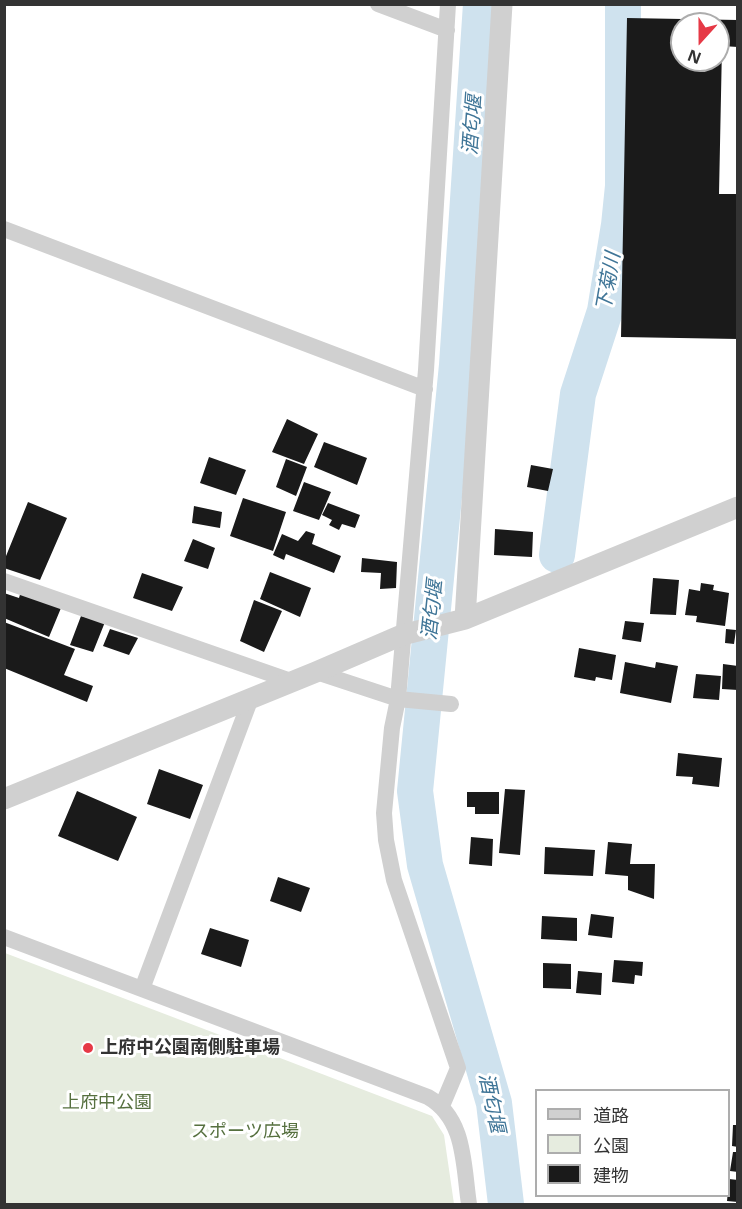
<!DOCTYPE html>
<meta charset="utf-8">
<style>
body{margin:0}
#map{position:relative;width:742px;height:1209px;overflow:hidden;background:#fff;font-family:"Open Sans","Noto Sans JP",sans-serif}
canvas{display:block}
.frame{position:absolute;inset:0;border:6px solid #333;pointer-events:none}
.legend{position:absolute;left:535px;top:1089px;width:195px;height:108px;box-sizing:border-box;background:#fff;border:2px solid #adadad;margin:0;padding:8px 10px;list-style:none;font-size:18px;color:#333}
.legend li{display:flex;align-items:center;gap:12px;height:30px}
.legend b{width:30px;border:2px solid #adadad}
.north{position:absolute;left:670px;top:12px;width:60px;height:60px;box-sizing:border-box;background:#fff;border:2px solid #adadad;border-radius:50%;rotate:201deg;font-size:16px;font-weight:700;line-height:24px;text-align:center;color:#333}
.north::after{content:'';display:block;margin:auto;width:21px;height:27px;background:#e63946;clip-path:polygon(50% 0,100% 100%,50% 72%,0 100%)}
</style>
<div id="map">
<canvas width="742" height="1209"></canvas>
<div class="frame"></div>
<ul class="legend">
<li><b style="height:8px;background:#d0d0d0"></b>道路</li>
<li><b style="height:16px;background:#e6ecdf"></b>公園</li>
<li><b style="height:16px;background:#1a1a1a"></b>建物</li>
</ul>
<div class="north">N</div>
</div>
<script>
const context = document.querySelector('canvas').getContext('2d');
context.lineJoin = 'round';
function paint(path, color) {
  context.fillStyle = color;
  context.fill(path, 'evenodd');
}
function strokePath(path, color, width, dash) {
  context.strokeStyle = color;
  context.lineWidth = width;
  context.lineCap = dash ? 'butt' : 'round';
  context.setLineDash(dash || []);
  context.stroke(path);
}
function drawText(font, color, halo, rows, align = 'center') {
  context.font = font + ' "Open Sans","Noto Sans JP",sans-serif';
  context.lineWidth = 6;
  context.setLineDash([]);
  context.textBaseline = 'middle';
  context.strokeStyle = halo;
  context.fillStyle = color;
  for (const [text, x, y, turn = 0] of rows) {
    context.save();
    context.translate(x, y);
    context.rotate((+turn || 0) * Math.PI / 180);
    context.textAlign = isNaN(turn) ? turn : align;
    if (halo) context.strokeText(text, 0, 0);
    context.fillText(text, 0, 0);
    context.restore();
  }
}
paint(new Path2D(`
 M 5,953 L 432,1116 L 444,1135 L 454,1204 L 5,1204 Z`), '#e6ecdf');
strokePath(new Path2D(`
 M 481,4 L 457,365 L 415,791 L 425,865 L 494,1103 L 506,1204
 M 557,555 L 578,394 L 605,311 L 619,225 L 623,186 L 623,4`), '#cfe2ee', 36);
paint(new Path2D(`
 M 627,18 L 738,20 L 738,47 L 722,46 L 719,194 L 738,194 L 738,339 L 621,337 ZM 682,24 L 718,24 L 718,60 L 682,60 Z
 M 287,419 L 318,434 L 304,464 L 272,452 Z
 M 324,442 L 367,458 L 357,485 L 314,467 Z
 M 209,457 L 246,470 L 236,495 L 200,483 Z
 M 286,459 L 307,467 L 296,496 L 276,487 Z
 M 531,465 L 553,469 L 548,491 L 527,487 Z
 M 304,482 L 331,492 L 319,520 L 293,511 Z
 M 243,498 L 286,512 L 273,551 L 230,536 Z
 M 28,502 L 67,518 L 40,580 L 4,568 L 4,561 Z
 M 328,503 L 360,515 L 355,528 L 342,524 L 339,530 L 329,525 L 332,520 L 322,515 Z
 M 194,506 L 222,512 L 220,528 L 192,523 Z
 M 495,529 L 533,532 L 532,557 L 494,555 Z
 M 306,531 L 315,534 L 312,544 L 341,556 L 334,573 L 286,554 L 284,560 L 273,555 L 282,534 L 298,541 Z
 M 193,539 L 215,548 L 208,569 L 184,561 Z
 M 362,558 L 397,562 L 396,588 L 380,589 L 381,573 L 361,572 Z
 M 270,572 L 311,588 L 300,617 L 260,599 Z
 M 142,573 L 183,587 L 172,611 L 133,598 Z
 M 653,578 L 679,580 L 676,615 L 650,614 Z
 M 701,583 L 714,585 L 713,590 L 729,593 L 725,626 L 696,622 L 697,616 L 685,615 L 689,589 L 700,591 Z
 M 21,591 L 61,608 L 49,637 L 4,618 L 4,593 L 19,598 Z
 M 254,600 L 282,611 L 264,652 L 240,641 Z
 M 81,616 L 105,622 L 93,652 L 70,645 Z
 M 625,621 L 644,623 L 641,642 L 622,639 Z
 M 4,622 L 75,649 L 64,675 L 93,686 L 87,702 L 4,668 Z
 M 110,629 L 138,638 L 129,655 L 103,646 Z
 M 726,629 L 736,630 L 734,644 L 725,643 Z
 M 579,648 L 616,655 L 612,680 L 596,677 L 595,681 L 574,677 Z
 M 625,662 L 655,668 L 656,662 L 678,666 L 671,703 L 620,693 Z
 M 723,664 L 738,666 L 738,690 L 722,689 Z
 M 696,674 L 721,676 L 719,700 L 693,698 Z
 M 678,753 L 722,758 L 719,787 L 692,784 L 693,777 L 676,776 Z
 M 159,769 L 203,785 L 190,819 L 147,804 Z
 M 505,789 L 525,790 L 520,855 L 499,853 Z
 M 77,791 L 137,817 L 118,861 L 58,836 Z
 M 467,792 L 499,792 L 499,814 L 475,814 L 475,807 L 467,807 Z
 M 471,837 L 493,839 L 492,866 L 469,864 Z
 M 608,842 L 632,844 L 630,864 L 655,864 L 654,899 L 628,890 L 628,876 L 605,874 Z
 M 545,847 L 595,850 L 593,876 L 544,874 Z
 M 278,877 L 310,888 L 301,912 L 270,901 Z
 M 591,914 L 614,917 L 612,938 L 588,935 Z
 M 542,916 L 577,918 L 577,941 L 541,939 Z
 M 210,928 L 249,940 L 241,967 L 201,954 Z
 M 614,960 L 643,962 L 642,976 L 635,975 L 634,984 L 612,982 Z
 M 543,963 L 571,964 L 571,989 L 543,988 Z
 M 578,971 L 602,973 L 601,995 L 576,993 Z
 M 733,1125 L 738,1125 L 738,1147 L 732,1146 Z
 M 733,1152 L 738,1152 L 738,1172 L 730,1171 Z
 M 729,1179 L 738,1180 L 738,1202 L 727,1201 Z`), '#1a1a1a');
strokePath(new Path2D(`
 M 378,4 L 447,30
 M 4,229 L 425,389
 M 4,581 L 291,681
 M 316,672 L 398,699 L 451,704
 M 4,937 L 428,1097 C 466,1119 463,1165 469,1204
 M 142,989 L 251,698
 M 442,1106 L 458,1068 L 394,880 L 386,840 L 384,813 L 392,728 L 398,699 L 426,370 L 448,4`), '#d0d0d0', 16);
strokePath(new Path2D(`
 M 465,619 L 502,4
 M 4,799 L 316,672 L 402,635 L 465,619 L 738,507`), '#d0d0d0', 21);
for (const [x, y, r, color] of [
 [88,1048,6,"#e63946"]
]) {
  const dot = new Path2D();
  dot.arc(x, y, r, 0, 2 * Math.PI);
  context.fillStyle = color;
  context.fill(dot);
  strokePath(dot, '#fff', 2);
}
drawText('bold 18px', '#333', '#fff', [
 ["上府中公園南側駐車場",100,1048]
], 'left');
drawText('18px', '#56703f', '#fff', [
 ["上府中公園",107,1103],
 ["スポーツ広場",245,1132]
]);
drawText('italic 20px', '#3f7597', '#fff', [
 ["酒匂堰",473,125,-86],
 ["下菊川",609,282,-80],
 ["酒匂堰",433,610,-84],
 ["酒匂堰",491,1103,78]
]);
</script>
